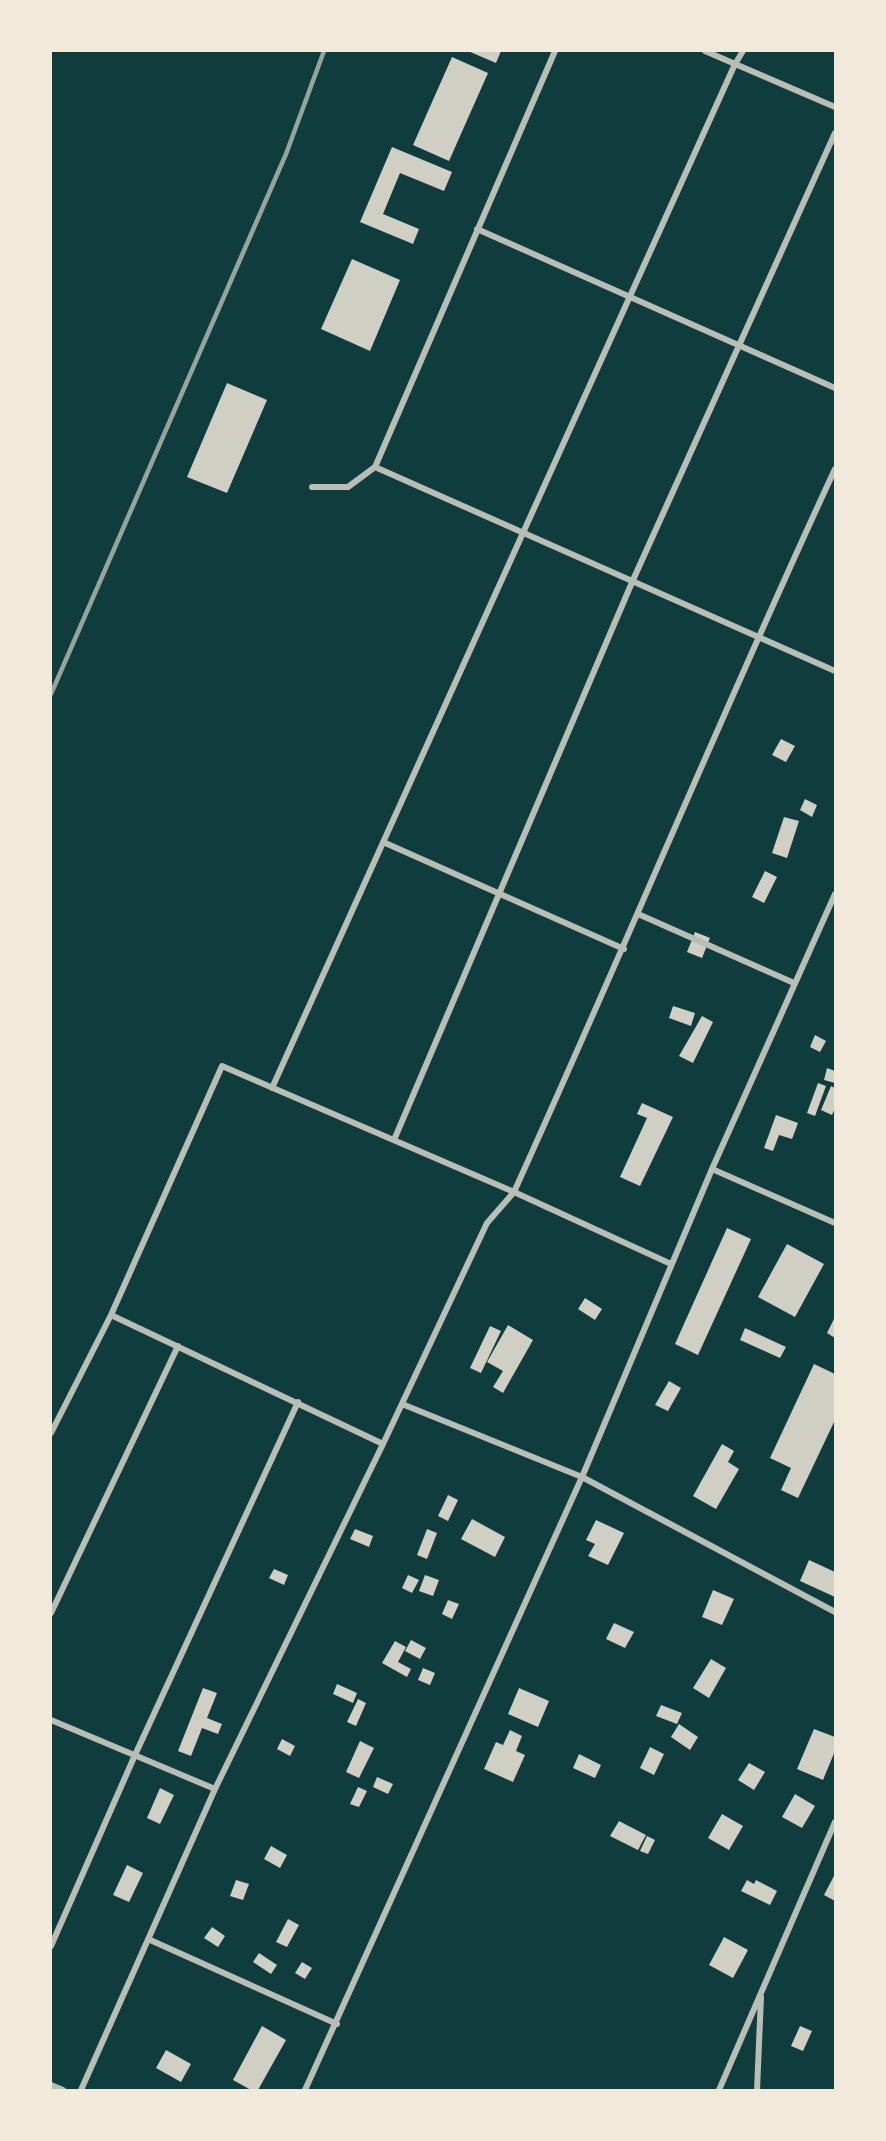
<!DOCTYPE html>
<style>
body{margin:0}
#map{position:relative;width:886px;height:2141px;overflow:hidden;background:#0f3d3e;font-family:Georgia,serif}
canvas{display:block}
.frame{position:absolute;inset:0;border:52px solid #f1e9da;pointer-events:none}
</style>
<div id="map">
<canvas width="886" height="2141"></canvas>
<div class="frame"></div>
</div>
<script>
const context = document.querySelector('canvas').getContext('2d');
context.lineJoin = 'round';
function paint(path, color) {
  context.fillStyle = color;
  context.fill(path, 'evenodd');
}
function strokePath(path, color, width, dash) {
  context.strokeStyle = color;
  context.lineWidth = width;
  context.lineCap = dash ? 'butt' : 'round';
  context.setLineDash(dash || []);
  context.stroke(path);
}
paint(new Path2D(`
 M 468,51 L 501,51 L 496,63 Z
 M 452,57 L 488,73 L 449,161 L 413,145 Z
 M 392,147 L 452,172 L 444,191 L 400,173 L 383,214 L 419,229 L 413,244 L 360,222 Z
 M 352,259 L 400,280 L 370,351 L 321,329 Z
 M 227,383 L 267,400 L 227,493 L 187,477 Z
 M 781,739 L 795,746 L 786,762 L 772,755 Z
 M 805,799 L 817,805 L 812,817 L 800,810 Z
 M 784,817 L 799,821 L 787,858 L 772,853 Z
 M 765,871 L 777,877 L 764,903 L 752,897 Z
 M 695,932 L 710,938 L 702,958 L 687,952 Z
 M 673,1006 L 695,1013 L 691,1026 L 669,1018 Z
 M 702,1016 L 713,1022 L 693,1063 L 679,1056 Z
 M 815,1035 L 826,1041 L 820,1052 L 810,1047 Z
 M 827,1068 L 835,1071 L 835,1083 L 824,1080 Z
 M 818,1083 L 826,1086 L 815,1116 L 807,1113 Z
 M 831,1086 L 835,1088 L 835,1108 L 832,1115 L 821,1110 Z
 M 642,1103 L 673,1117 L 640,1186 L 620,1177 L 647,1118 L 637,1114 Z
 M 776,1115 L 798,1123 L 792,1139 L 779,1135 L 773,1151 L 764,1148 Z
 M 727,1228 L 751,1239 L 698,1355 L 675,1344 Z
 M 787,1244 L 824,1264 L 795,1317 L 758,1297 Z
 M 585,1298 L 602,1309 L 595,1320 L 578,1309 Z
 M 835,1317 L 835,1338 L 827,1333 Z
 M 508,1325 L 533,1340 L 503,1393 L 493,1387 L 503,1371 L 487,1362 Z
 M 490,1326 L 501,1331 L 481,1373 L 470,1368 Z
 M 745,1328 L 786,1347 L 780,1358 L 740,1340 Z
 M 814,1364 L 835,1374 L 835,1420 L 798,1498 L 781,1490 L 791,1468 L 770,1458 Z
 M 669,1381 L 681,1388 L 668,1411 L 655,1405 Z
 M 722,1444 L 734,1451 L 728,1462 L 739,1469 L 716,1509 L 693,1496 Z
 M 448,1495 L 458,1500 L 448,1521 L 438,1516 Z
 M 472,1519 L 505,1537 L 495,1557 L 461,1539 Z
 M 596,1520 L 624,1533 L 608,1565 L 588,1556 L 595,1544 L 586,1540 Z
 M 355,1529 L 373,1536 L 369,1547 L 350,1539 Z
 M 427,1529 L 437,1533 L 427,1559 L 417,1555 Z
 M 809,1560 L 835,1572 L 835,1597 L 800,1581 Z
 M 274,1569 L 288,1575 L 284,1585 L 269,1578 Z
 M 408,1575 L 419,1580 L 412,1593 L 402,1588 Z
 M 425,1575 L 439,1580 L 433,1596 L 419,1591 Z
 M 713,1590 L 734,1599 L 722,1625 L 702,1617 Z
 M 448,1600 L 459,1604 L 452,1619 L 442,1614 Z
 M 614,1623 L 634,1632 L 625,1648 L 606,1639 Z
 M 411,1640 L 426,1648 L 420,1659 L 405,1651 Z
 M 395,1641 L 406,1647 L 398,1662 L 411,1669 L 407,1677 L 382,1663 Z
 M 711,1659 L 726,1668 L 709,1698 L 693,1688 Z
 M 423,1668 L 435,1673 L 430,1685 L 418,1680 Z
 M 337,1684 L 357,1693 L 353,1703 L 333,1694 Z
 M 203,1688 L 217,1693 L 207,1718 L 222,1724 L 218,1734 L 202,1728 L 191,1756 L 178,1751 Z
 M 519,1688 L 549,1701 L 538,1727 L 508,1714 Z
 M 358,1699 L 366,1703 L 356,1726 L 347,1722 Z
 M 661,1705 L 682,1713 L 677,1724 L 656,1716 Z
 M 679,1724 L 698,1737 L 690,1750 L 671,1737 Z
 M 814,1729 L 835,1737 L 835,1751 L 823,1780 L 797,1769 Z
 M 510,1730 L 522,1736 L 516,1751 L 525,1755 L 513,1782 L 484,1769 L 496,1742 L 503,1745 Z
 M 282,1739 L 295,1746 L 290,1756 L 277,1749 Z
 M 360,1741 L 374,1748 L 359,1778 L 346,1772 Z
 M 650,1747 L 664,1754 L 654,1775 L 640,1768 Z
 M 579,1754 L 601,1765 L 595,1778 L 573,1768 Z
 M 749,1763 L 765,1772 L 754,1790 L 738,1780 Z
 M 377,1777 L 393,1784 L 388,1794 L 373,1787 Z
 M 358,1787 L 367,1791 L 359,1807 L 350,1804 Z
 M 160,1788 L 174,1795 L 160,1824 L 147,1818 Z
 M 795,1794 L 815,1806 L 802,1828 L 782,1817 Z
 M 722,1814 L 743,1826 L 729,1850 L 708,1838 Z
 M 619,1821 L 646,1835 L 638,1850 L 610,1836 Z
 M 647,1836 L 655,1840 L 648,1854 L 640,1851 Z
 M 271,1846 L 287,1855 L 280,1868 L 264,1859 Z
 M 127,1865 L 143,1873 L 129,1902 L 113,1895 Z
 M 835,1874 L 835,1901 L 824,1895 Z
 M 236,1880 L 249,1884 L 243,1900 L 230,1896 Z
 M 747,1880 L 754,1884 L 756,1880 L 777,1891 L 770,1905 L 741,1891 Z
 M 288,1919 L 299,1925 L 287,1947 L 276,1942 Z
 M 212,1927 L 225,1936 L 218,1947 L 204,1938 Z
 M 724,1937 L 748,1950 L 733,1978 L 709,1965 Z
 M 259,1953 L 277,1965 L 271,1974 L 253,1962 Z
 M 302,1962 L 312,1968 L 305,1979 L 295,1973 Z
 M 262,2026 L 286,2040 L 258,2090 L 251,2090 L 233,2080 Z
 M 800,2026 L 812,2031 L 803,2051 L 791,2046 Z
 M 166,2050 L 191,2064 L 181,2082 L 156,2068 Z`), '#cfcfc3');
strokePath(new Path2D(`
 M 705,51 L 835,107
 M 477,229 L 835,388
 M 375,467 L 555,51
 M 312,487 L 348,487 L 375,467 L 835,671
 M 383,842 L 624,949
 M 638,914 L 794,983
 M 272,1088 L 735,64 L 743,51
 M 394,1140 L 633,580 L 835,133
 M 712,1169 L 835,1223
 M 111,1315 L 383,1444
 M 402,1404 L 582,1477 L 835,1612
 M 51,1433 L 111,1315 L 222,1066 L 514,1192 L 671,1264
 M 51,1613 L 178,1346
 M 51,1720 L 215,1789
 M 148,1939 L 337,2024
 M 51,1946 L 135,1755 L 298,1402
 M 51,2085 L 63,2090
 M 81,2090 L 215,1789 L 383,1444 L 487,1223 L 514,1192 C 623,952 724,708 835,469
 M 305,2090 L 582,1477 L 712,1169 L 835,894
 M 719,2090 L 835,1822
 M 757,2090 L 761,1997`), '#b8beb3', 6);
strokePath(new Path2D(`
 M 51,694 L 286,154 L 324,51`), '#97a49c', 4.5);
</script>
